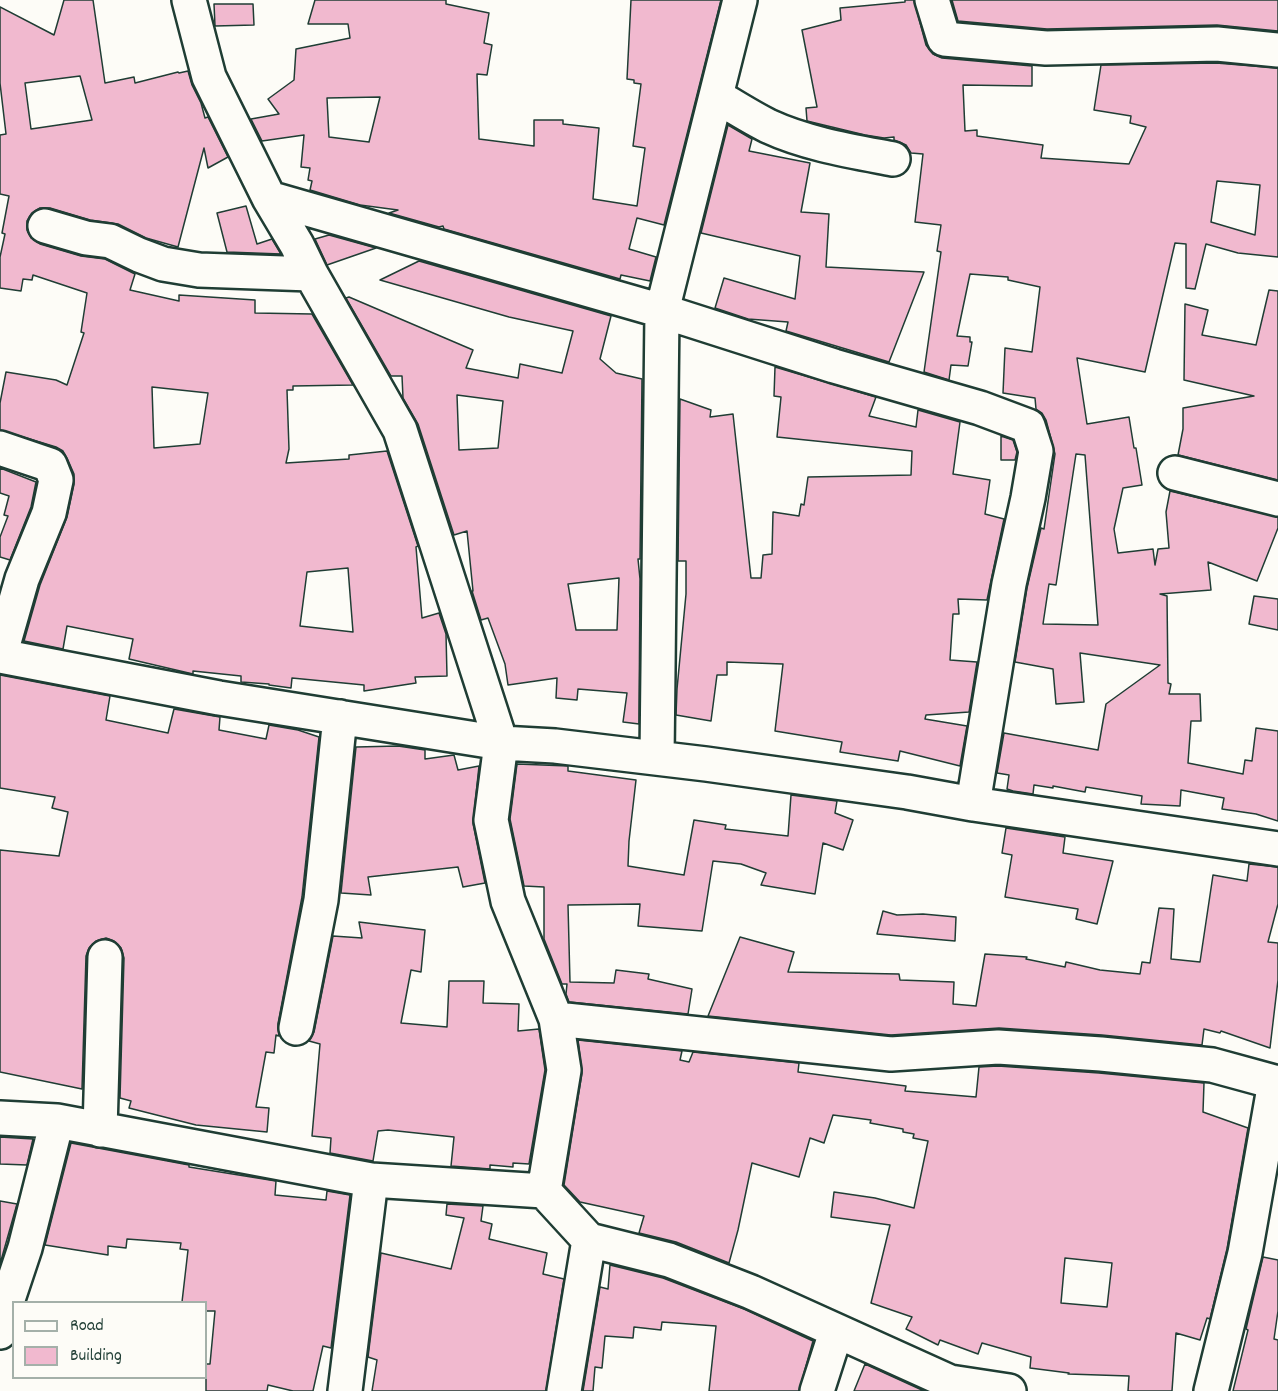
<!DOCTYPE html>
<style>
body{margin:0}
#map{position:relative;width:1278px;height:1391px;overflow:hidden;background:#fdfcf7;font-family:Dekko,sans-serif}
canvas{display:block}
.legend{position:absolute;left:12px;top:1301px;width:195px;height:78px;box-sizing:border-box;background:#fdfcf7;border:2px solid #a4b0a9;margin:0;padding:8px 10px;list-style:none;font-size:18px;color:#1f3d34}
.legend li{display:flex;align-items:center;gap:12px;height:30px}
.legend b{width:30px;border:2px solid #a4b0a9}
</style>
<div id="map">
<canvas width="1278" height="1391"></canvas>
<ul class="legend">
<li><b style="height:8px;background:#fdfcf7"></b>Road</li>
<li><b style="height:16px;background:#f1b9cf"></b>Building</li>
</ul>
</div>
<script>
const context = document.querySelector('canvas').getContext('2d');
context.lineJoin = 'round';
function paint(path, color) {
  context.fillStyle = color;
  context.fill(path, 'evenodd');
}
function strokePath(path, color, width, dash) {
  context.strokeStyle = color;
  context.lineWidth = width;
  context.lineCap = dash ? 'butt' : 'round';
  context.setLineDash(dash || []);
  context.stroke(path);
}
const building = new Path2D(`
 M 64,0 L 93,0 L 105,83 L 134,77 L 135,83 L 178,72 L 179,73 L 188,71 L 192,85 L 201,103 L 205,118 L 208,117 L 228,157 L 208,168 L 204,148 L 178,247 L 146,238 L 118,224 L 90,220 L 50,208 L 40,208 L 32,213 L 27,221 L 27,230 L 31,238 L 40,244 L 81,256 L 105,259 L 135,274 L 130,290 L 179,301 L 179,295 L 255,300 L 255,313 L 312,314 L 353,385 L 293,386 L 293,390 L 287,390 L 289,449 L 286,463 L 349,459 L 349,455 L 387,451 L 418,546 L 416,547 L 422,618 L 439,613 L 446,634 L 447,676 L 415,677 L 416,683 L 364,691 L 364,685 L 292,678 L 291,688 L 269,685 L 269,684 L 241,682 L 241,676 L 193,671 L 193,674 L 129,659 L 133,639 L 67,626 L 63,649 L 24,641 L 40,585 L 67,517 L 74,484 L 74,474 L 67,458 L 63,451 L 56,447 L 0,430 L 0,403 L 6,372 L 56,380 L 67,385 L 84,333 L 81,332 L 87,293 L 33,275 L 32,280 L 23,279 L 21,291 L 0,288 L 0,257 L 5,234 L 2,233 L 9,196 L 0,194 L 0,135 L 6,134 L 0,83 L 0,7 L 54,35 ZM 80,76 L 92,120 L 31,129 L 25,83 ZM 152,387 L 208,393 L 200,444 L 154,448 ZM 348,568 L 353,632 L 300,626 L 307,572 Z
 M 315,0 L 446,0 L 446,4 L 489,13 L 484,43 L 492,45 L 487,75 L 477,74 L 479,139 L 534,146 L 534,120 L 563,120 L 563,124 L 599,128 L 593,199 L 637,206 L 645,148 L 633,146 L 641,84 L 634,83 L 634,80 L 627,79 L 631,0 L 721,0 L 664,225 L 637,218 L 629,249 L 656,257 L 650,281 L 621,275 L 620,279 L 444,229 L 443,226 L 439,227 L 389,213 L 398,210 L 360,205 L 310,190 L 312,181 L 308,180 L 310,168 L 301,167 L 304,135 L 262,141 L 251,119 L 279,114 L 268,99 L 294,80 L 296,49 L 350,38 L 348,24 L 308,24 ZM 380,97 L 369,142 L 329,137 L 327,98 Z
 M 905,0 L 914,0 L 926,45 L 933,54 L 942,58 L 1032,66 L 1032,86 L 963,85 L 965,131 L 977,130 L 977,136 L 1043,145 L 1041,158 L 1129,164 L 1146,127 L 1130,123 L 1131,116 L 1094,110 L 1101,65 L 1216,63 L 1278,68 L 1278,257 L 1238,253 L 1206,244 L 1195,289 L 1186,288 L 1186,244 L 1175,243 L 1145,372 L 1077,358 L 1087,424 L 1129,417 L 1134,448 L 1136,448 L 1142,485 L 1123,488 L 1114,529 L 1118,553 L 1153,549 L 1155,565 L 1158,549 L 1169,548 L 1166,512 L 1170,491 L 1278,517 L 1278,528 L 1257,581 L 1208,562 L 1211,590 L 1160,594 L 1167,596 L 1168,683 L 1171,684 L 1169,694 L 1200,694 L 1201,721 L 1191,721 L 1188,763 L 1243,774 L 1245,760 L 1252,761 L 1256,728 L 1278,731 L 1278,821 L 1256,814 L 1222,809 L 1224,798 L 1181,790 L 1180,806 L 1141,804 L 1142,796 L 1086,787 L 1085,792 L 1053,786 L 1053,788 L 1034,785 L 1033,794 L 1013,791 L 1007,789 L 1009,775 L 997,773 L 1004,733 L 1098,750 L 1106,704 L 1160,665 L 1080,653 L 1084,702 L 1056,704 L 1053,669 L 1015,662 L 1027,588 L 1041,528 L 1044,529 L 1055,454 L 1046,420 L 1042,413 L 1036,409 L 1035,398 L 1003,393 L 1005,348 L 1032,352 L 1040,287 L 1008,280 L 1008,277 L 970,274 L 957,336 L 970,337 L 970,342 L 972,342 L 968,366 L 951,365 L 949,380 L 924,372 L 941,252 L 937,251 L 941,225 L 915,222 L 923,154 L 911,153 L 906,145 L 894,140 L 894,137 L 884,138 L 865,135 L 807,121 L 806,108 L 817,107 L 802,30 L 841,20 L 840,8 L 905,2 ZM 1217,181 L 1260,185 L 1255,235 L 1211,222 ZM 1076,454 L 1085,455 L 1098,625 L 1043,624 L 1049,584 L 1056,585 Z
 M 952,0 L 1278,0 L 1278,31 L 1217,25 L 1047,29 L 958,21 Z
 M 214,4 L 253,4 L 254,25 L 215,26 Z
 M 728,125 L 752,139 L 749,151 L 810,163 L 801,212 L 829,214 L 826,267 L 924,272 L 889,362 L 786,331 L 788,322 L 748,319 L 715,308 L 724,278 L 795,299 L 800,256 L 701,233 Z
 M 246,206 L 257,244 L 272,239 L 281,254 L 227,252 L 217,213 Z
 M 329,235 L 376,248 L 327,265 L 315,239 Z
 M 419,261 L 611,316 L 600,359 L 616,373 L 642,379 L 640,559 L 638,559 L 640,579 L 639,724 L 623,722 L 627,693 L 578,689 L 577,700 L 556,698 L 557,678 L 508,685 L 505,664 L 488,618 L 481,620 L 472,591 L 473,591 L 467,531 L 454,535 L 418,424 L 403,398 L 402,376 L 391,376 L 346,298 L 349,297 L 473,350 L 466,368 L 518,378 L 520,364 L 562,373 L 573,331 L 509,317 L 380,280 ZM 457,395 L 503,401 L 498,448 L 459,450 ZM 619,578 L 617,630 L 576,630 L 568,584 Z
 M 1269,290 L 1278,291 L 1278,480 L 1178,455 L 1183,429 L 1183,408 L 1254,396 L 1184,380 L 1185,304 L 1208,310 L 1202,335 L 1256,345 Z
 M 775,367 L 876,397 L 869,416 L 916,427 L 918,410 L 960,422 L 953,474 L 990,480 L 985,514 L 1004,519 L 987,600 L 958,599 L 959,614 L 953,614 L 950,660 L 977,662 L 969,712 L 926,715 L 925,719 L 967,726 L 960,766 L 900,751 L 898,761 L 840,752 L 842,742 L 775,731 L 783,664 L 727,662 L 727,675 L 717,675 L 711,721 L 676,715 L 677,689 L 686,594 L 686,561 L 678,561 L 680,399 L 711,410 L 710,417 L 733,414 L 751,578 L 761,578 L 763,555 L 772,554 L 773,512 L 799,516 L 801,504 L 804,505 L 808,477 L 911,475 L 912,451 L 777,437 L 781,397 L 774,396 Z
 M 1001,436 L 1013,440 L 1017,452 L 1015,460 L 1001,460 Z
 M 0,468 L 36,482 L 31,507 L 10,560 L 0,557 L 0,537 L 8,516 L 4,515 L 9,496 L 0,493 Z
 M 1254,596 L 1278,599 L 1278,630 L 1249,624 Z
 M 0,675 L 110,696 L 106,720 L 168,733 L 174,709 L 220,717 L 219,730 L 266,739 L 269,725 L 298,730 L 319,737 L 302,897 L 278,1024 L 279,1036 L 276,1035 L 274,1053 L 266,1052 L 256,1107 L 269,1108 L 267,1132 L 196,1125 L 129,1108 L 131,1101 L 120,1098 L 124,958 L 121,948 L 114,941 L 106,938 L 96,941 L 89,948 L 86,956 L 82,1089 L 0,1072 L 0,850 L 59,856 L 68,812 L 52,808 L 55,797 L 0,788 Z
 M 398,746 L 425,750 L 425,759 L 454,755 L 458,770 L 479,766 L 473,823 L 485,883 L 463,887 L 458,867 L 368,877 L 371,895 L 341,893 L 356,747 Z
 M 517,764 L 568,766 L 568,771 L 636,780 L 629,841 L 628,866 L 684,875 L 694,820 L 726,825 L 725,829 L 788,836 L 791,795 L 837,801 L 835,813 L 853,820 L 843,850 L 823,843 L 815,894 L 761,885 L 766,873 L 741,864 L 713,861 L 702,931 L 638,926 L 640,904 L 568,905 L 570,982 L 614,983 L 616,970 L 649,974 L 648,979 L 692,989 L 688,1014 L 569,1002 L 566,994 L 567,984 L 562,984 L 544,939 L 544,887 L 524,886 L 510,819 Z
 M 1006,828 L 1065,837 L 1063,853 L 1113,861 L 1097,924 L 1076,919 L 1078,909 L 1005,897 L 1012,855 L 1002,853 Z
 M 1249,864 L 1278,867 L 1278,904 L 1268,942 L 1278,943 L 1278,980 L 1270,1048 L 1221,1031 L 1220,1033 L 1204,1029 L 1202,1045 L 1102,1035 L 999,1028 L 891,1035 L 708,1016 L 740,937 L 794,952 L 788,972 L 899,974 L 900,980 L 954,982 L 953,1004 L 976,1006 L 985,954 L 1027,957 L 1026,959 L 1065,967 L 1066,962 L 1100,970 L 1140,974 L 1142,962 L 1150,963 L 1159,908 L 1174,909 L 1171,959 L 1200,962 L 1213,875 L 1247,881 Z
 M 883,911 L 897,915 L 923,914 L 956,917 L 955,941 L 877,934 Z
 M 359,922 L 425,930 L 421,972 L 411,970 L 401,1023 L 447,1027 L 449,981 L 484,981 L 483,1003 L 519,1004 L 518,1031 L 539,1029 L 545,1070 L 529,1164 L 513,1163 L 513,1167 L 490,1165 L 490,1169 L 451,1166 L 454,1137 L 388,1130 L 378,1131 L 373,1161 L 330,1153 L 331,1138 L 312,1136 L 320,1044 L 309,1041 L 314,1032 L 333,936 L 362,938 Z
 M 578,1040 L 682,1051 L 680,1060 L 689,1062 L 693,1052 L 799,1063 L 798,1072 L 906,1086 L 905,1091 L 976,1097 L 979,1067 L 998,1066 L 1099,1073 L 1204,1083 L 1203,1112 L 1248,1128 L 1227,1249 L 1210,1319 L 1207,1318 L 1200,1340 L 1176,1333 L 1172,1391 L 1128,1391 L 1129,1376 L 1068,1374 L 1069,1373 L 1030,1368 L 1031,1357 L 982,1343 L 978,1354 L 940,1340 L 938,1345 L 906,1329 L 912,1317 L 871,1303 L 890,1225 L 831,1217 L 834,1192 L 875,1198 L 914,1208 L 928,1141 L 913,1138 L 914,1134 L 903,1132 L 903,1129 L 870,1123 L 871,1120 L 833,1115 L 824,1143 L 810,1138 L 799,1177 L 752,1163 L 738,1230 L 729,1263 L 676,1242 L 639,1233 L 644,1216 L 580,1202 L 564,1185 L 582,1073 ZM 1065,1258 L 1112,1263 L 1107,1307 L 1061,1303 Z
 M 0,1137 L 33,1139 L 27,1165 L 0,1164 Z
 M 71,1143 L 189,1165 L 189,1167 L 276,1181 L 275,1195 L 326,1200 L 327,1191 L 350,1195 L 331,1348 L 323,1346 L 313,1391 L 293,1391 L 268,1385 L 267,1391 L 206,1391 L 206,1364 L 210,1364 L 215,1311 L 206,1311 L 206,1302 L 182,1302 L 188,1250 L 180,1249 L 181,1243 L 127,1239 L 126,1248 L 108,1246 L 108,1255 L 45,1245 Z
 M 0,1201 L 17,1204 L 0,1264 Z
 M 447,1204 L 483,1206 L 481,1221 L 492,1224 L 489,1239 L 547,1253 L 543,1274 L 564,1279 L 546,1391 L 372,1391 L 377,1360 L 368,1357 L 381,1253 L 451,1269 L 464,1218 L 446,1215 Z
 M 1263,1257 L 1278,1260 L 1278,1311 L 1274,1339 L 1278,1340 L 1278,1391 L 1233,1391 L 1248,1330 L 1246,1329 Z
 M 610,1265 L 663,1278 L 744,1309 L 813,1341 L 799,1391 L 709,1391 L 716,1326 L 662,1322 L 661,1330 L 634,1327 L 633,1338 L 605,1336 L 602,1368 L 595,1367 L 593,1391 L 583,1391 L 600,1287 L 608,1289 Z
 M 865,1364 L 924,1391 L 854,1391 Z`);
paint(building, '#f1b9cf');
strokePath(building, '#1f3d34', 1.5);
const minor = new Path2D(`
 M 189,0 L 209,77 L 269,198 L 297,245 L 311,274 L 400,430 L 501,743 L 491,820 L 508,901 L 556,1019 L 564,1070 L 544,1191
 M 932,0 L 944,39 L 1046,48 L 1217,44 L 1278,50
 M 716,96 C 733,106 750,117 768,126 C 807,144 851,151 893,159
 M 269,198 L 662,311 L 834,366 L 980,408 L 1028,426 L 1036,451 L 1028,498 L 1009,584 L 973,804
 M 45,226 L 86,238 L 110,241 L 139,255 L 163,264 L 199,270 L 311,274
 M 0,448 L 50,465 L 56,480 L 49,513 L 22,579 L 0,656
 M 1175,473 L 1278,499
 M 0,656 L 219,698 L 501,743 L 555,746 L 706,764 L 907,792 L 973,804 L 1278,849
 M 657,758 L 662,311 L 740,0
 M 556,1019 L 891,1054 L 998,1047 L 1101,1054 L 1212,1065 L 1278,1083
 M 296,1028 L 321,900 L 340,717
 M 0,1118 L 57,1121 L 371,1180 L 544,1191 L 589,1240 L 669,1260 L 751,1292 L 950,1382 L 1009,1391
 M 100,1130 L 105,957
 M 0,1332 L 7,1302 L 25,1248 L 57,1121
 M 345,1391 L 371,1180
 M 564,1391 L 589,1240
 M 817,1391 L 836,1332
 M 1211,1391 L 1245,1253 L 1275,1082`);
strokePath(minor, '#1f3d34', 38);
strokePath(minor, '#fdfcf7', 33);
</script>
